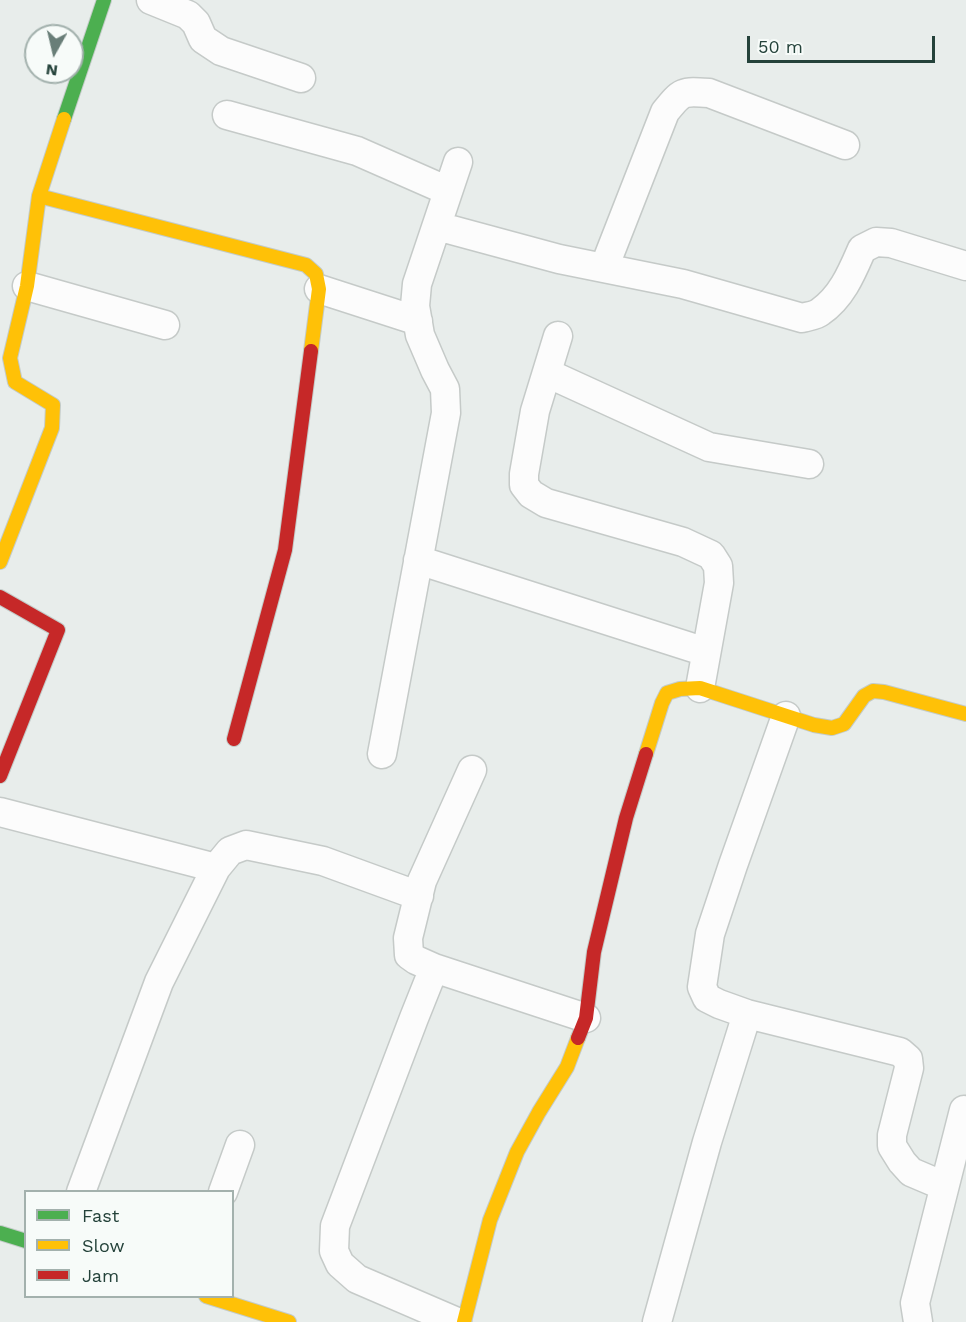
<!DOCTYPE html>
<style>
body{margin:0}
#map{position:relative;width:966px;height:1322px;overflow:hidden;background:#e8edeb;font-family:"Work Sans",sans-serif}
canvas{display:block}
.legend{position:absolute;left:24px;top:1190px;width:210px;height:108px;box-sizing:border-box;background:#f7fbf9;border:2px solid #a3b1ad;margin:0;padding:8px 10px;list-style:none;font-size:18px;color:#24423a}
.legend li{display:flex;align-items:center;gap:12px;height:30px}
.legend b{width:30px;border:2px solid #a3b1ad}
.north{position:absolute;left:24px;top:24px;width:60px;height:60px;box-sizing:border-box;background:#f7fbf9;border:2px solid #a3b1ad;border-radius:50%;rotate:188deg;font-size:16px;font-weight:700;line-height:24px;text-align:center;color:#24423a}
.north::after{content:'';display:block;margin:auto;width:21px;height:27px;background:#697e78;clip-path:polygon(50% 0,100% 100%,50% 72%,0 100%)}
.scale{position:absolute;left:747px;top:36px;width:188px;height:27px;box-sizing:border-box;border:3px solid #24423a;border-top:0;padding-left:8px;font-size:18px;line-height:21px;white-space:nowrap;color:#24423a;-webkit-text-stroke:4px #f7fbf9;paint-order:stroke}
</style>
<div id="map">
<canvas width="966" height="1322"></canvas>
<ul class="legend">
<li><b style="height:8px;background:#4caf50"></b>Fast</li>
<li><b style="height:8px;background:#ffc107"></b>Slow</li>
<li><b style="height:8px;background:#c62828"></b>Jam</li>
</ul>
<div class="north">N</div>
<div class="scale">50 m</div>
</div>
<script>
const context = document.querySelector('canvas').getContext('2d');
context.lineJoin = 'round';
function strokePath(path, color, width, dash) {
  context.strokeStyle = color;
  context.lineWidth = width;
  context.lineCap = dash ? 'butt' : 'round';
  context.setLineDash(dash || []);
  context.stroke(path);
}
const street = new Path2D(`
 M 151,0 L 188,15 L 196,23 L 203,39 L 221,51 L 301,78
 M 227,115 L 357,151 L 448,191
 M 437,226 L 559,259 L 683,284 L 802,318 C 808,316 815,316 820,312 C 842,297 852,272 862,249 L 876,242 L 891,243 L 966,266
 M 604,268 L 665,112 C 682,91 682,91 709,93 L 845,145
 M 27,286 L 165,325
 M 319,289 L 418,321
 M 558,336 L 535,411 L 524,474 L 524,485 L 531,494 L 546,503 L 683,542 L 711,555 L 718,566 L 719,583 L 700,688
 M 547,373 L 709,447 L 809,464
 M 418,560 L 706,652
 M 786,716 L 733,865 L 710,934 L 702,987 L 707,998 L 719,1004 L 747,1014 L 900,1052 L 908,1059 L 909,1068 L 892,1135 L 892,1146 L 902,1162 L 911,1172 L 944,1186
 M 382,754 L 446,413 L 445,389 L 435,370 L 420,335 L 415,306 L 417,284 L 458,162
 M 472,770 L 422,881 L 408,938 L 409,955 L 416,960 L 434,968 L 586,1018
 M 0,812 L 216,868
 M 434,968 L 414,1018 L 335,1226 L 334,1251 L 340,1264 L 357,1279 L 457,1322
 M 81,1192 L 159,982 L 216,868 L 230,851 L 246,845 L 323,861 L 419,896
 M 223,1192 L 240,1145
 M 657,1322 L 707,1142 L 747,1014
 M 918,1322 L 915,1303 L 964,1110`);
const fast = new Path2D(`
 M 64,119 L 104,0
 M 0,1233 L 26,1241`);
const slow = new Path2D(`
 M 39,196 L 306,265 L 316,274 L 319,289 L 311,351
 M 0,562 L 52,428 L 53,405 L 15,382 L 10,358 L 27,286 L 39,196 L 64,119
 M 646,754 L 662,703 L 667,693 L 680,689 L 700,688 L 814,725 L 832,728 L 844,724 L 864,696 L 873,691 L 884,692 L 966,714
 M 206,1296 L 289,1322
 M 464,1322 L 490,1220 L 517,1152 L 539,1112 L 567,1067 L 578,1038`);
const jam = new Path2D(`
 M 0,597 L 58,630 L 0,776
 M 234,739 L 285,550 L 311,351
 M 578,1038 L 586,1018 L 594,952 L 626,818 L 646,754`);
strokePath(street, '#c5cac8', 31);
strokePath(fast, '#c3cbc8', 16);
strokePath(slow, '#c3cbc8', 16);
strokePath(jam, '#c3cbc8', 16);
strokePath(street, '#fcfcfc', 28);
strokePath(fast, '#4caf50', 14);
strokePath(slow, '#ffc107', 14);
strokePath(jam, '#c62828', 14);
</script>
